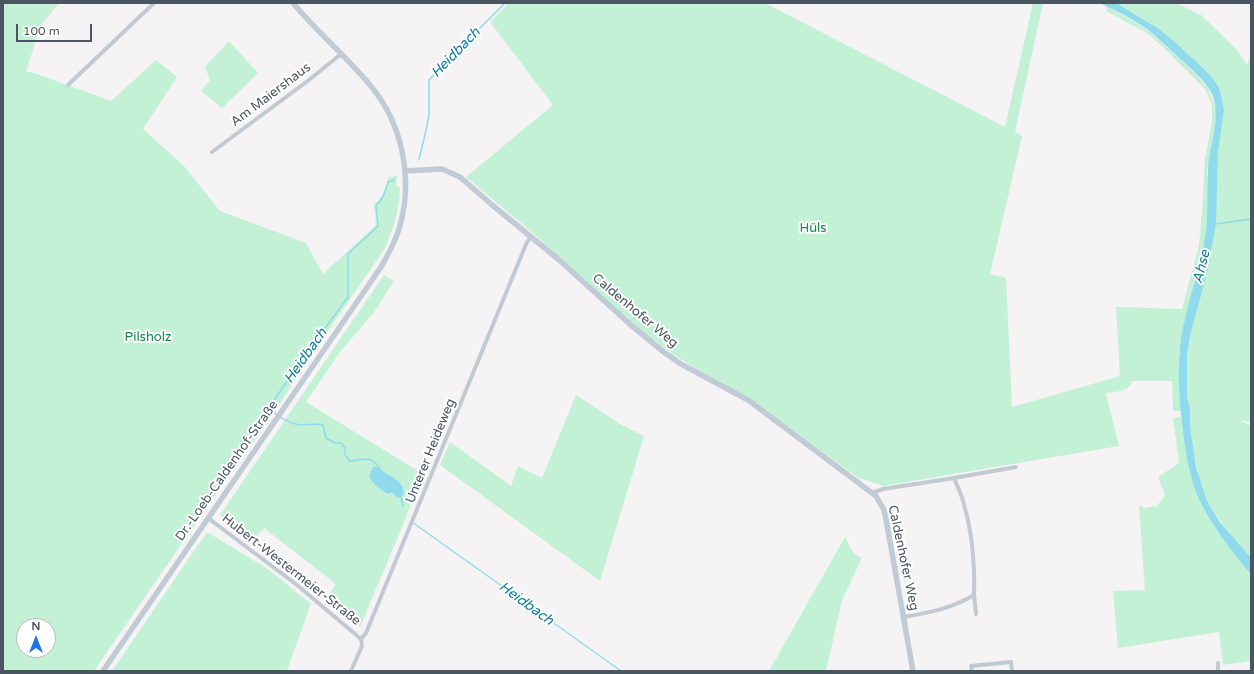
<!DOCTYPE html>
<meta charset="utf-8">
<style>
body{margin:0}
#map{position:relative;width:1254px;height:674px;overflow:hidden;background:#f5f3f3;font-family:"Varela Round",sans-serif}
canvas{display:block}
.frame{position:absolute;inset:0;border:4px solid #4a5661;pointer-events:none}
.north{position:absolute;left:16px;top:618px;width:40px;height:40px;box-sizing:border-box;background:#fff;border:1px solid #b7bbc0;border-radius:50%;rotate:0deg;font-size:11px;font-weight:700;line-height:16px;text-align:center;color:#4a5661}
.north::after{content:'';display:block;margin:auto;width:14px;height:18px;background:#1a73e8;clip-path:polygon(50% 0,100% 100%,50% 72%,0 100%)}
.scale{position:absolute;left:16px;top:24px;width:76px;height:18px;box-sizing:border-box;border:2px solid #4a5661;border-top:0;padding-left:5px;font-size:12px;line-height:14px;white-space:nowrap;color:#4a5661;-webkit-text-stroke:3px #fff;paint-order:stroke}
</style>
<div id="map">
<canvas width="1254" height="674"></canvas>
<div class="frame"></div>
<div class="north">N</div>
<div class="scale">100 m</div>
</div>
<script>
const context = document.querySelector('canvas').getContext('2d');
context.lineJoin = 'round';
function paint(path, color) {
  context.fillStyle = color;
  context.fill(path, 'evenodd');
}
function strokePath(path, color, width, dash) {
  context.strokeStyle = color;
  context.lineWidth = width;
  context.lineCap = dash ? 'butt' : 'round';
  context.setLineDash(dash || []);
  context.stroke(path);
}
function drawText(font, color, halo, rows, align = 'center') {
  context.font = font + ' "Varela Round",sans-serif';
  context.lineWidth = 4;
  context.setLineDash([]);
  context.textBaseline = 'middle';
  context.strokeStyle = halo;
  context.fillStyle = color;
  for (const [text, x, y, turn = 0] of rows) {
    context.save();
    context.translate(x, y);
    context.rotate((+turn || 0) * Math.PI / 180);
    context.textAlign = isNaN(turn) ? turn : align;
    if (halo) context.strokeText(text, 0, 0);
    context.fillText(text, 0, 0);
    context.restore();
  }
}
paint(new Path2D(`
 M 3,3 L 59,3 L 41,25 L 26,71 L 37,74 L 111,101 L 156,60 L 177,77 L 143,129 L 184,166 L 220,211 L 306,243 L 323,274 L 376,225 L 374,204 C 385,196 385,190 388,177 L 397,176 L 396,186 L 400,187 C 399,212 394,227 384,250 L 305,364 L 274,413 L 218,491 L 94,671 L 3,671 ZM 24,626 L 48,626 L 48,650 L 24,650 Z
 M 509,3 L 765,3 L 1005,127 L 1033,3 L 1043,3 L 1015,132 L 1022,136 L 990,274 L 1006,278 L 1012,407 L 1120,376 L 1116,307 L 1182,309 L 1199,245 L 1202,212 L 1205,159 L 1212,122 L 1212,104 L 1205,89 L 1161,45 L 1147,33 L 1106,11 L 1108,7 L 1137,23 L 1152,34 L 1196,74 L 1208,88 L 1216,111 L 1215,127 L 1207,172 L 1207,219 L 1206,236 L 1196,280 L 1185,319 L 1179,354 L 1181,411 L 1173,411 L 1172,381 L 1132,381 C 1129,393 1116,391 1106,393 L 1119,446 L 883,486 L 857,477 L 744,395 L 703,373 L 668,351 L 634,325 L 533,233 L 466,177 L 553,105 L 490,22 Z
 M 1115,3 L 1176,3 L 1201,15 L 1237,50 L 1247,65 L 1251,56 L 1251,423 L 1243,420 L 1242,421 L 1251,426 L 1251,562 L 1212,510 L 1207,501 L 1200,483 L 1191,439 L 1187,397 L 1187,354 L 1190,336 L 1195,313 L 1208,269 L 1213,241 L 1218,152 L 1224,111 L 1222,100 L 1149,23 Z
 M 229,41 L 258,73 L 222,108 L 201,91 L 210,80 L 205,67 Z
 M 384,275 L 394,281 L 375,311 L 340,352 L 306,402 L 423,474 L 402,527 L 360,627 L 325,601 L 336,584 L 264,528 L 251,542 L 220,515 Z
 M 576,395 L 622,425 L 644,436 L 600,581 L 440,465 L 450,442 L 511,486 L 518,466 L 542,478 Z
 M 1181,417 L 1184,440 L 1215,528 L 1246,569 L 1251,574 L 1251,661 L 1223,665 L 1219,632 L 1118,648 L 1113,591 L 1145,590 L 1139,506 L 1145,508 L 1157,506 L 1165,495 L 1158,477 L 1179,463 L 1173,418 Z
 M 207,532 L 268,569 L 305,599 L 311,603 L 287,671 L 112,671 Z
 M 845,537 L 854,554 L 862,558 L 842,600 L 826,671 L 769,671 Z`), '#c3f1d5');
paint(new Path2D(`
 M 1100,3 L 1116,3 L 1159,29 L 1176,43 L 1205,70 L 1214,80 L 1219,88 L 1222,99 L 1224,110 L 1218,152 L 1216,224 L 1208,269 L 1190,336 L 1187,354 L 1187,397 L 1190,410 L 1190,427 L 1196,467 L 1207,501 L 1219,521 L 1251,558 L 1251,574 L 1246,569 C 1229,547 1211,525 1199,499 C 1191,481 1187,460 1184,440 C 1179,401 1175,358 1185,319 C 1191,291 1201,265 1205,237 C 1209,215 1206,192 1208,170 C 1209,145 1221,121 1213,97 C 1209,85 1197,75 1189,67 C 1177,56 1165,45 1153,34 C 1138,21 1118,12 1100,3 Z
 M 373,467 L 377,467 C 387,476 404,479 404,494 L 401,497 L 397,498 L 392,492 L 389,494 C 381,491 373,484 369,476 Z`), '#90daee');
strokePath(new Path2D(`
 M 419,159 L 425,135 L 429,115 L 429,80 L 461,47 L 505,3
 M 1215,224 L 1251,219
 M 381,471 C 373,454 364,460 349,461 L 345,454 L 345,448 L 341,443 L 335,443 L 326,438 L 323,425 C 314,423 309,425 301,425 C 286,423 280,417 269,408 L 298,365 L 348,297 L 348,254 L 378,226 L 376,205 C 383,200 385,191 388,182 L 394,180
 M 401,497 L 403,506
 M 412,522 L 621,671`), '#90daee', 1.5);
strokePath(new Path2D(`
 M 68,85 L 154,3
 M 212,152 L 309,80 L 341,54
 M 872,493 L 883,489 L 954,478 L 1016,467
 M 208,518 L 297,585 L 361,639
 M 974,595 L 976,614
 M 904,617 C 928,613 953,608 974,595 C 975,564 972,531 963,501 C 961,493 957,486 954,478
 M 361,639 L 366,633 L 527,242 L 531,237
 M 351,671 L 362,646 L 361,639
 M 972,671 L 971,666 L 1011,662 L 1012,671
 M 1218,671 L 1218,663`), '#c1cad2', 4);
strokePath(new Path2D(`
 M 405,171 L 442,169 L 460,177 L 491,204 L 558,259 L 632,326 L 665,353 L 681,364 L 748,400 L 876,496 L 884,510 L 886,519 L 913,671
 M 103,671 L 381,267 C 388,255 395,242 399,229 C 414,180 403,124 370,85 C 346,56 317,32 293,3`), '#c1cbd6', 5.5);
drawText('13px', '#4a5661', '#fff', [
 ["Am Maiershaus",271,95,-37],
 ["Caldenhofer Weg",635,311,40],
 ["Unterer Heideweg",431,451,-68],
 ["Dr.-Loeb-Caldenhof-Straße",227,471,-55],
 ["Caldenhofer Weg",903,558,78],
 ["Hubert-Westermeier-Straße",291,570,38]
]);
drawText('13px', '#17864f', '#fff', [
 ["Hüls",813,229],
 ["Pilsholz",148,338]
]);
drawText('italic 14px', '#0c7c9b', '#fff', [
 ["Heidbach",456,53,-46],
 ["Ahse",1202,267,-76],
 ["Heidbach",306,356,-55],
 ["Heidbach",526,604,36]
]);
</script>
